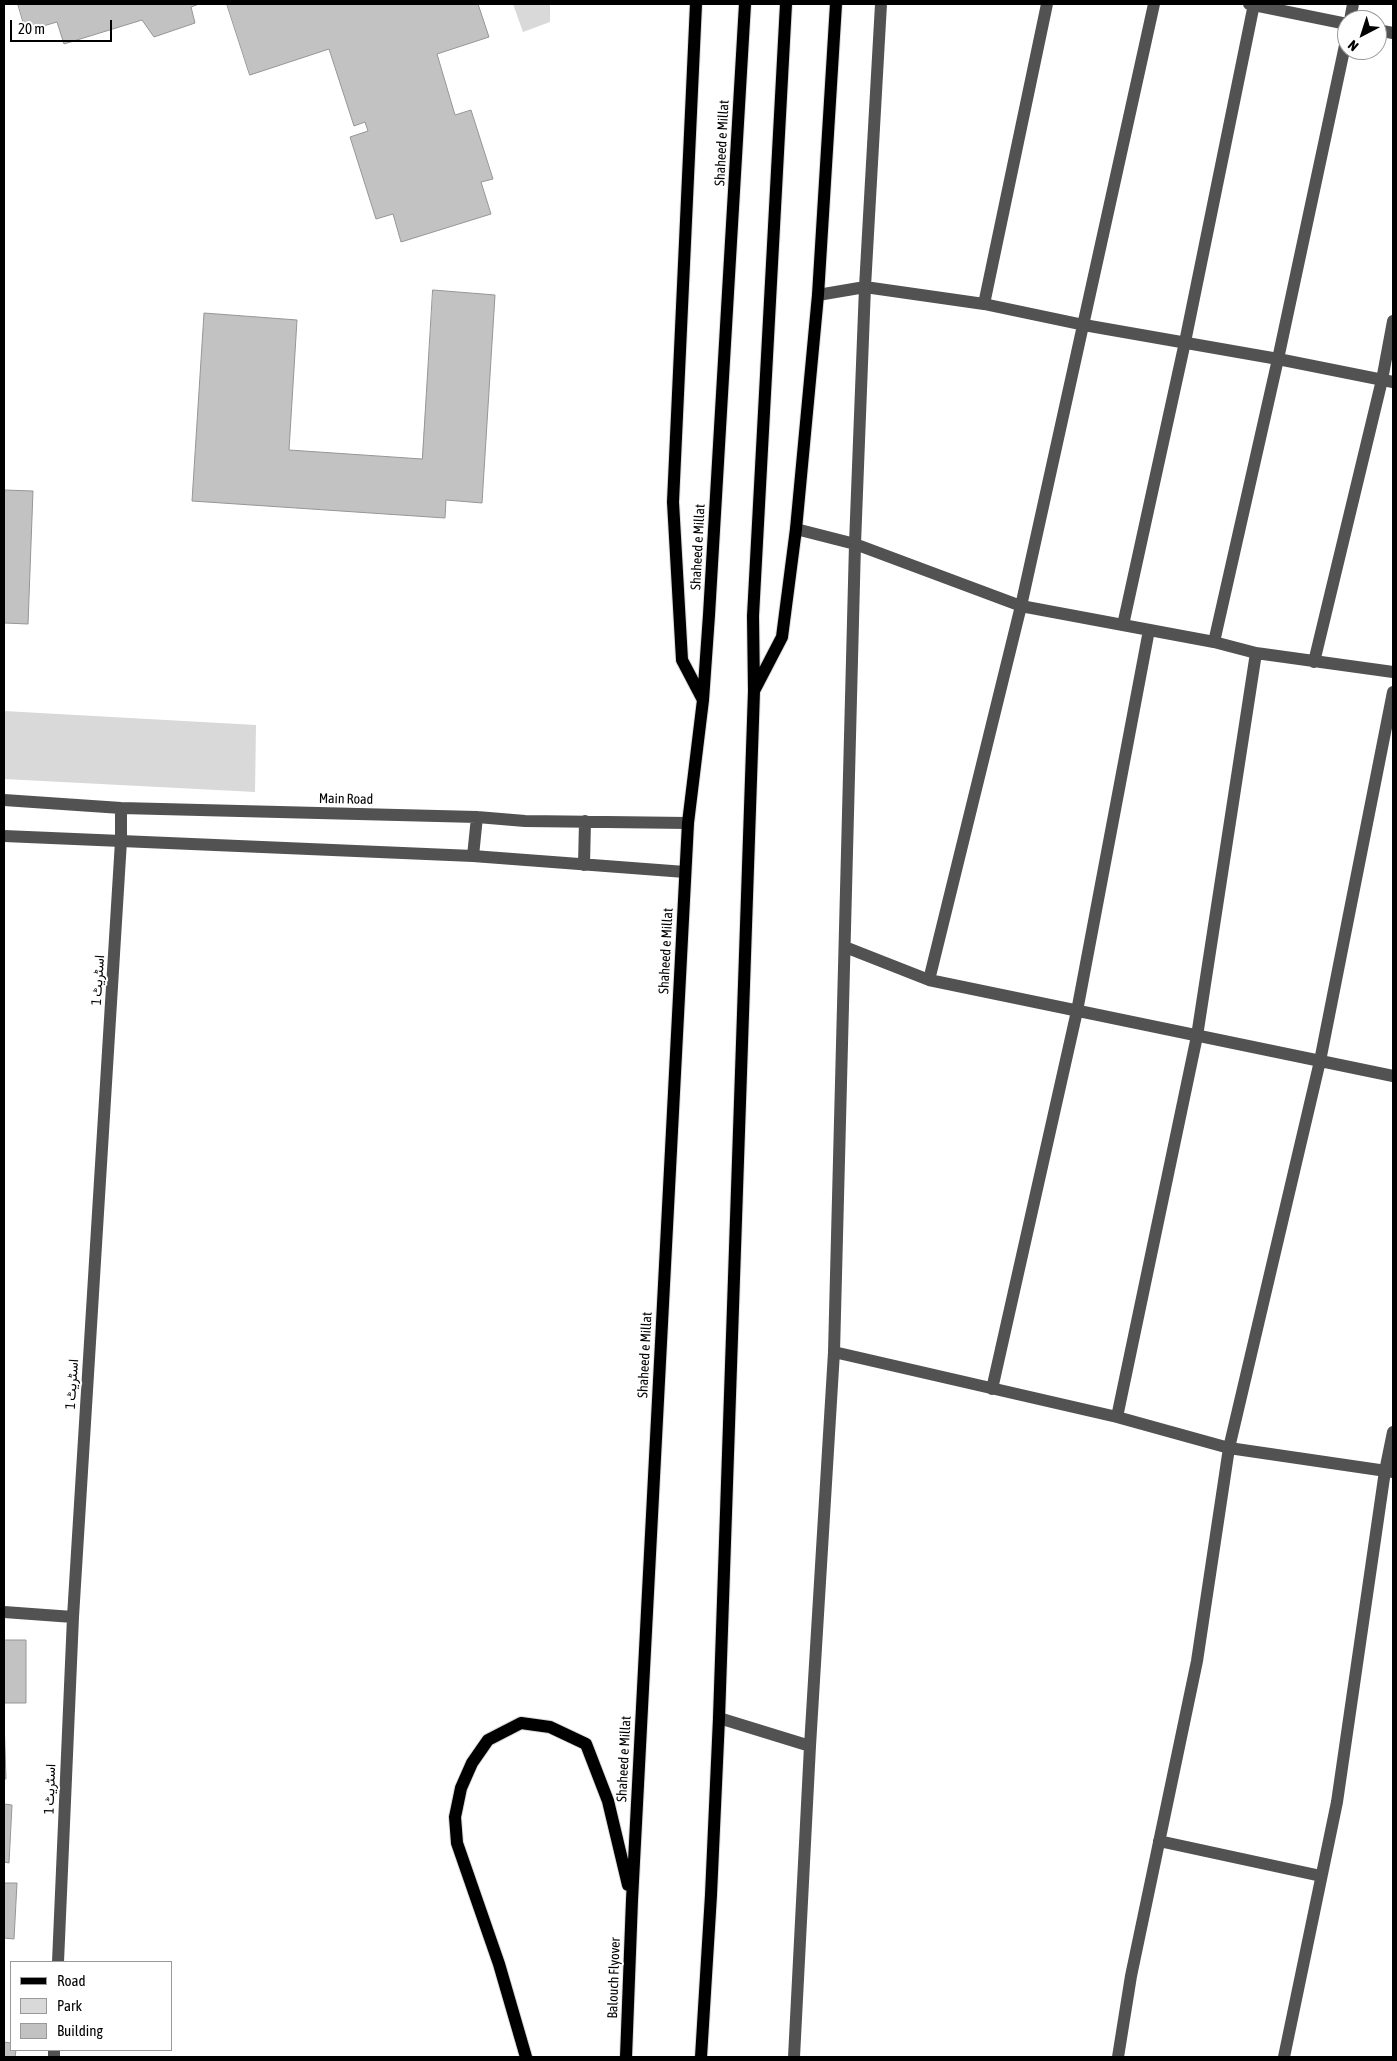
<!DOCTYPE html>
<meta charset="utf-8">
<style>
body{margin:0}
#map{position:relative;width:1397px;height:2061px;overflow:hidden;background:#fff;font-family:"Asap Condensed",sans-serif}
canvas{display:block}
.frame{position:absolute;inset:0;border:5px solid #000;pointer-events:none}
.legend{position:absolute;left:10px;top:1961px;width:162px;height:90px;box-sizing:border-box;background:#fff;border:1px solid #999;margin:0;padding:6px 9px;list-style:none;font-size:15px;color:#000}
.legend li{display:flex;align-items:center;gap:10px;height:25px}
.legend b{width:25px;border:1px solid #999}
.north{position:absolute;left:1337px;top:10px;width:50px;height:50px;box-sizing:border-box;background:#fff;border:1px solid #999;border-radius:50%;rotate:220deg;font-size:14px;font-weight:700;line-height:20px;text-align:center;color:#000}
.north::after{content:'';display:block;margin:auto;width:18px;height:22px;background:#000;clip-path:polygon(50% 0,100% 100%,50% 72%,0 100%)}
.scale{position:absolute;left:10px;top:20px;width:102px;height:22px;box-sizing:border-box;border:2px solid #000;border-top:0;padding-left:6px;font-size:15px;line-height:18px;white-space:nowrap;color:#000;-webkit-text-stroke:4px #fff;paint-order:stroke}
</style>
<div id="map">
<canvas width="1397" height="2061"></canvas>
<div class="frame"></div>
<ul class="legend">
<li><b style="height:6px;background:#000"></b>Road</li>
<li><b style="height:14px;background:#d9d9d9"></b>Park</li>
<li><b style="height:14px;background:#c2c2c2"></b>Building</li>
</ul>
<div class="north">N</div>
<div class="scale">20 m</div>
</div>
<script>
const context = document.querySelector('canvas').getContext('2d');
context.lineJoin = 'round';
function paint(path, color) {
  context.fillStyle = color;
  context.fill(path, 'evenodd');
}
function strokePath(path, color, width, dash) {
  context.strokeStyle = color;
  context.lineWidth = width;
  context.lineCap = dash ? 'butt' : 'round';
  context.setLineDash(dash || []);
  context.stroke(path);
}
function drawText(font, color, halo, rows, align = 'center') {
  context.font = font + ' "Asap Condensed",Vazirmatn,sans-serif';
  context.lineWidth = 4;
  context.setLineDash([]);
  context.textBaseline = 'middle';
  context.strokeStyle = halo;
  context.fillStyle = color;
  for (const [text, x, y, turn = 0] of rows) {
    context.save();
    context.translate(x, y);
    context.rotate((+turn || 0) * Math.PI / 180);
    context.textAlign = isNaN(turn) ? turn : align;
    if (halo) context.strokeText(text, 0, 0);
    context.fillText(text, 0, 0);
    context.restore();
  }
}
paint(new Path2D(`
 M 513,4 L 550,4 L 550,22 L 523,32 Z
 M 4,711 L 256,725 L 255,792 L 4,779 Z`), '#d9d9d9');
const building = new Path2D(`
 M 18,4 L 199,4 L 191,7 L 195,23 L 154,37 L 142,20 L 64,44 L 57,22 L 26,31 Z
 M 227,4 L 478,4 L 489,37 L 437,54 L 455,115 L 471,110 L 493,179 L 481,182 L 491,214 L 401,242 L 393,214 L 376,219 L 350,137 L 368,131 L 365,122 L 354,126 L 329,49 L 250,75 Z
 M 433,290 L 495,295 L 482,503 L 446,500 L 445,518 L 192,501 L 204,313 L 297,320 L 289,450 L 422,459 Z
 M 4,490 L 33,491 L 28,624 L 4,623 Z
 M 4,1640 L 26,1640 L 26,1703 L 4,1703 Z
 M 4,1718 L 6,1779 L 4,1779 Z
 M 4,1804 L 12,1805 L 9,1863 L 4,1862 Z
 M 4,1883 L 17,1883 L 14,1939 L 4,1938 Z
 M 4,2042 L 11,2043 L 11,2050 L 16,2050 L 15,2057 L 4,2057 Z`);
paint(building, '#c2c2c2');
strokePath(building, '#969696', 1);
const major = new Path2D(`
 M 696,4 L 673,502 L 682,660 L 703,700
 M 755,689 L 782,637 L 796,529 L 818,295 L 836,4
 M 526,2057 L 499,1964 L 457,1843 L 455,1817 L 461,1788 L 472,1763 L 488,1740 L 521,1723 L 550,1727 L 586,1744 L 608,1801 L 628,1885
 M 626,2057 L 632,1900 L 688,823 L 703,700 L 709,615 L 745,4
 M 701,2057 L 711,1895 L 719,1718 L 754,691 L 753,616 L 786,4`);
strokePath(major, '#dbdbdb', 14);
strokePath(new Path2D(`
 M 1249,4 L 1347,24
 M 1350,20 L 1353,4
 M 1377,30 L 1393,33
 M 818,295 L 865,287 L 984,304 L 1084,325 L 1278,359 L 1393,382
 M 984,304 L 1047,4
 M 796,529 L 855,544 L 1021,606 L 1214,642 L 1256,653 L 1393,672
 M 1123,625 L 1185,342 L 1254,4
 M 1214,642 L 1278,359 L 1347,36
 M 1314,662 L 1382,380 L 1393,321
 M 4,800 L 121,808 L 477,817 L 525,821 L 688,823
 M 4,836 L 473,856 L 685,872
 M 473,856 L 477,817
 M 584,865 L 585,821
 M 845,947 L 929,980 L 1393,1076
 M 929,980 L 1021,606 L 1154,4
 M 834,1352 L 1117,1417 L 1229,1448 L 1393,1472
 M 992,1389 L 1077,1011 L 1149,630
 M 1117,1417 L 1197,1036 L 1256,653
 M 4,1612 L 73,1617
 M 719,1718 L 810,1746
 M 1159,1841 L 1321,1876
 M 58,1962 L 73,1617 L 121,841 L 121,808
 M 54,2057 L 54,2050
 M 794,2057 L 810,1746 L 834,1352 L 855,544 L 865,287 L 881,4
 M 1118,2057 L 1131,1976 L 1197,1661 L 1229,1448 L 1320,1061 L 1393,692
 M 1284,2057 L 1337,1802 L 1385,1471 L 1393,1432`), '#525252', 12);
strokePath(major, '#000', 12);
drawText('14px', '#000', '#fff', [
 ["Shaheed e Millat",722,143,-87],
 ["Shaheed e Millat",698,547,-87],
 ["Main Road",346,799,1],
 ["Shaheed e Millat",666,951,-87],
 ["اسٹریٹ 1",98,980,-86],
 ["Shaheed e Millat",645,1355,-87],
 ["اسٹریٹ 1",72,1384,-86],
 ["Shaheed e Millat",624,1759,-87],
 ["اسٹریٹ 1",50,1789,-88],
 ["Balouch Flyover",614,1978,-88]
]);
</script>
